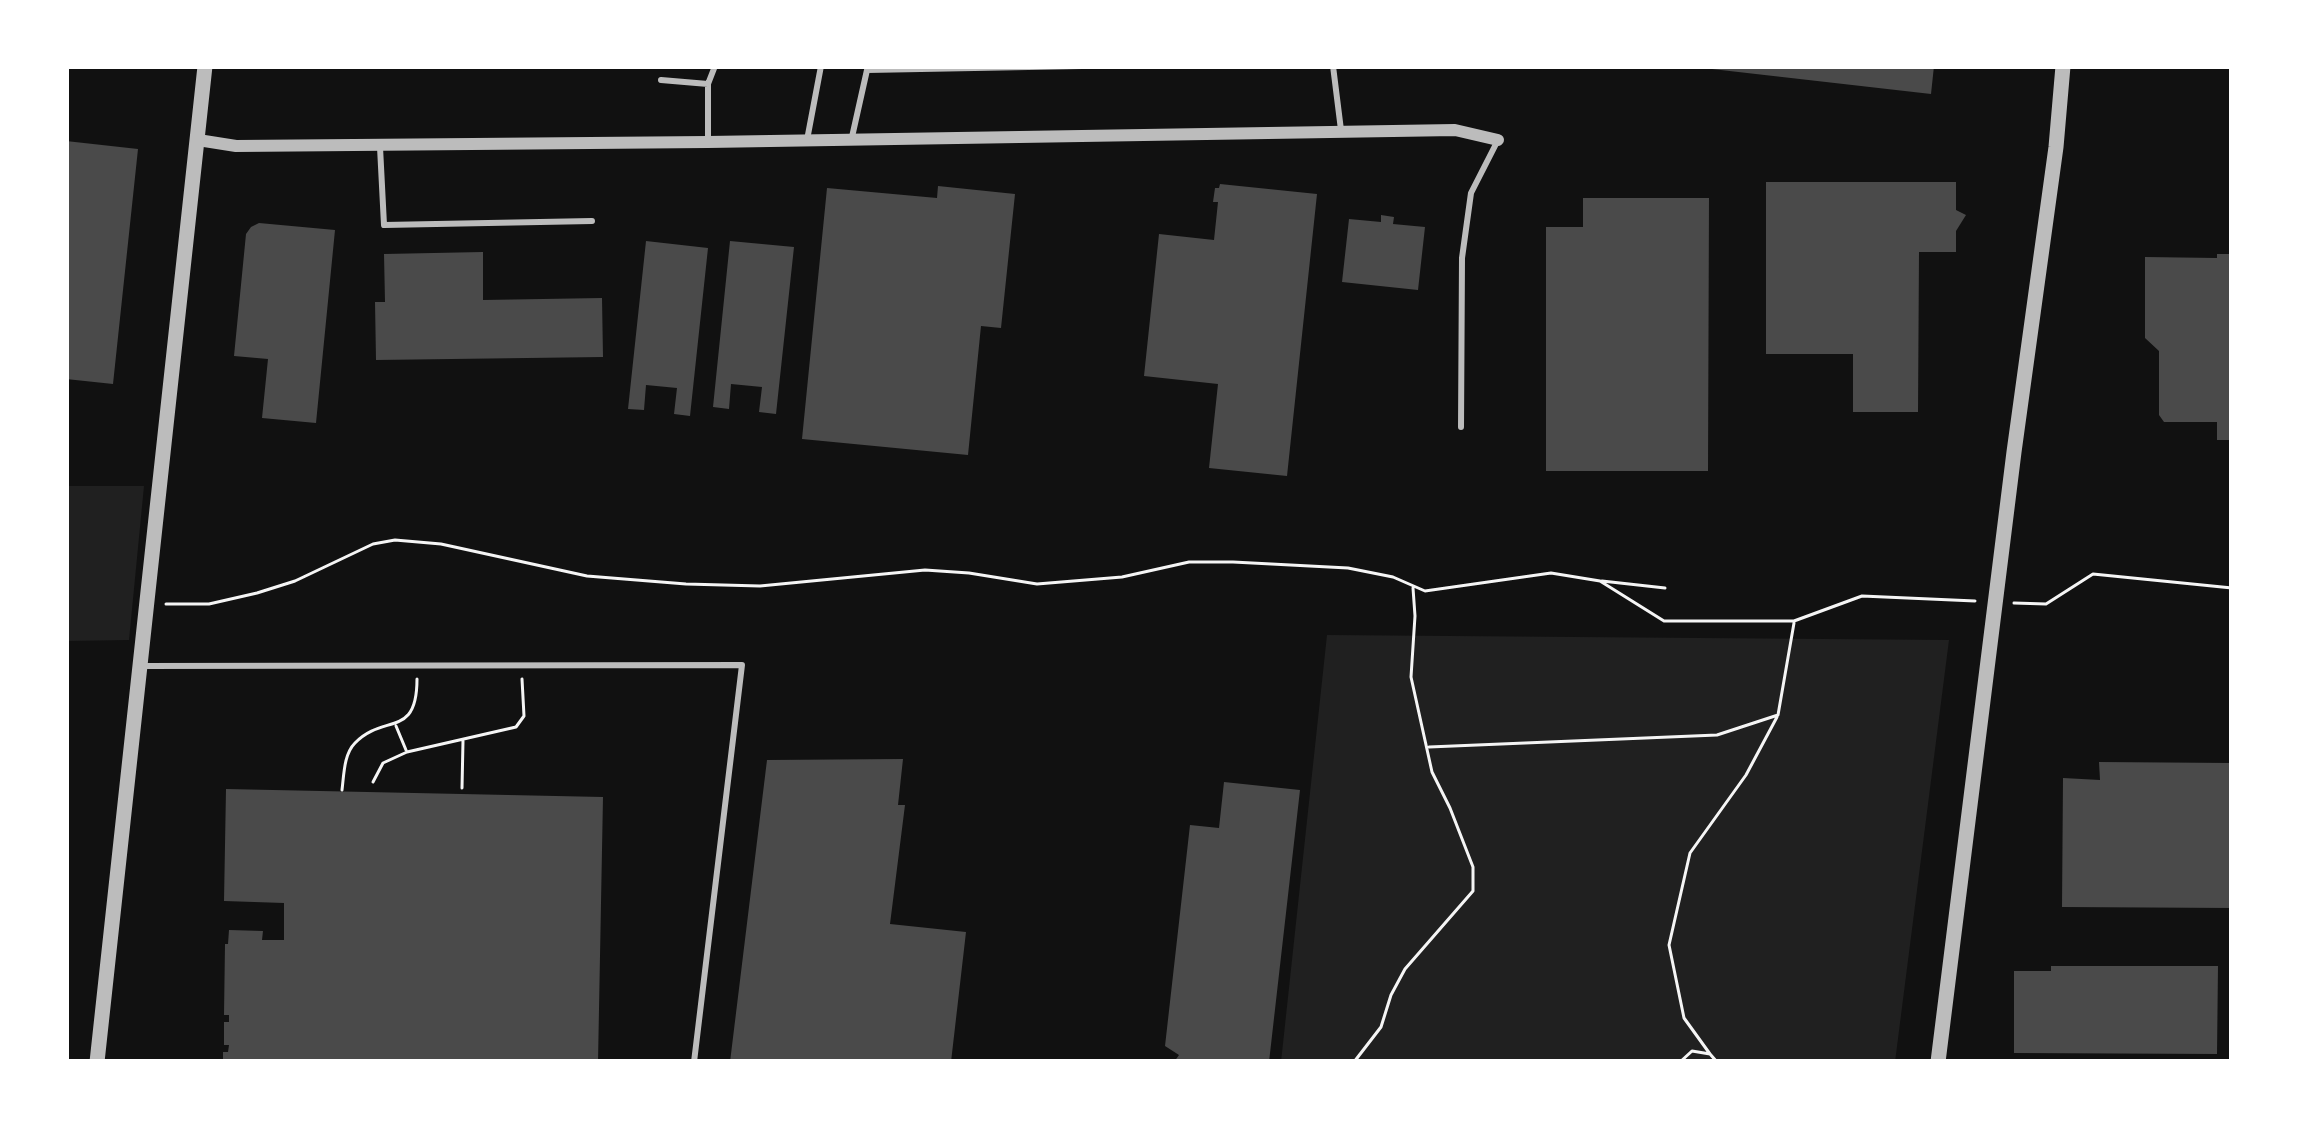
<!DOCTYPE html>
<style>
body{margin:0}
#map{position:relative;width:2298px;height:1128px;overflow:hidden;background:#111;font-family:"Asap Condensed",sans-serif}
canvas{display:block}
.frame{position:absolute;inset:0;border:69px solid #fff;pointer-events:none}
</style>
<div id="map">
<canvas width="2298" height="1128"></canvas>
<div class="frame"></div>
</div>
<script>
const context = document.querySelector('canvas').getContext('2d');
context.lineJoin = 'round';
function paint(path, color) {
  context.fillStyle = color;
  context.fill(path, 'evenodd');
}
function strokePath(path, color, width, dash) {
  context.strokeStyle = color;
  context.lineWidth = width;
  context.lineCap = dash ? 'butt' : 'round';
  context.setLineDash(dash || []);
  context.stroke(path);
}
paint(new Path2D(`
 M 66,486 L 144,486 L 129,640 L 66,641 Z
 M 1327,635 L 1949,640 L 1895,1062 L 1281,1062 Z`), '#202020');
paint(new Path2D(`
 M 1712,66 L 1934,66 L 1931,94 L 1712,69 Z
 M 66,141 L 138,149 L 113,384 L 66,379 Z
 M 1766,182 L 1956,182 L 1956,210 L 1966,215 L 1956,231 L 1956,252 L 1919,252 L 1918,412 L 1853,412 L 1853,354 L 1766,354 Z
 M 1220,184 L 1317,194 L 1287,476 L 1209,468 L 1218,384 L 1144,376 L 1159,234 L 1214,240 L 1218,202 L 1213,202 L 1215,188 L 1219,188 Z
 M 938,186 L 1015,194 L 1001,328 L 981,326 L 968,455 L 802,439 L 827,188 L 937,198 Z
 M 1583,198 L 1709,198 L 1708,471 L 1546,471 L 1546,227 L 1583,227 Z
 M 1381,215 L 1394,217 L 1393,224 L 1425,227 L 1418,290 L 1342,282 L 1349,219 L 1381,222 Z
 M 259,223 L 335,230 L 316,423 L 262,418 L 268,359 L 234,356 L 246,234 L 251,227 Z
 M 646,241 L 708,248 L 690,416 L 674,414 L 677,388 L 646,385 L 644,410 L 628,409 Z
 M 730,241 L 794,247 L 776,414 L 759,412 L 762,387 L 731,384 L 729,409 L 713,407 Z
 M 483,252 L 483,300 L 602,298 L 603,357 L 376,360 L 375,302 L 385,302 L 384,254 Z
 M 2217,254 L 2232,254 L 2232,440 L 2217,440 L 2217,422 L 2164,422 L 2159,415 L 2159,351 L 2145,338 L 2145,257 L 2217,258 Z
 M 903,759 L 898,805 L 905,805 L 890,924 L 966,932 L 951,1062 L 730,1062 L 767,760 Z
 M 2099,762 L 2232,763 L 2232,908 L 2062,907 L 2063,778 L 2100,780 Z
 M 1224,782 L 1300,790 L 1269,1062 L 1174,1062 L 1179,1055 L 1165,1046 L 1190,825 L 1219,828 Z
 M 226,789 L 603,797 L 598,1062 L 223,1062 L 223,1052 L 228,1052 L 229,1045 L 224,1045 L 224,1022 L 229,1022 L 229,1015 L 224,1015 L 225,944 L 228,944 L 229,930 L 263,931 L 262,940 L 284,940 L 284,903 L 224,901 Z
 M 2051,966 L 2218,966 L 2217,1054 L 2014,1053 L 2014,971 L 2051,971 Z`), '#4a4a4a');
strokePath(new Path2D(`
 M 1602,581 L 1665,588
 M 2014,603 L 2046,604 L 2093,574 L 2232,588
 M 166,604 L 209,604 L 257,593 L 295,581 L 373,544 L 395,540 L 441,544 L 587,576 L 686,584 L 760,586 L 925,570 L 969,573 L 1037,584 L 1122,577 L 1189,562 L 1233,562 L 1348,568 L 1393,577 L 1425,591 L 1551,573 L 1600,581 L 1664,621 L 1794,621 L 1862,596 L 1975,601
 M 396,726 L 406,750
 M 1429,747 L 1717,735 L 1778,715 L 1794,623
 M 373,782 L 383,763 L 407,752 L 516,727 L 524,716 L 522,679
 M 462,788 L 463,741
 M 342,790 C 344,774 344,754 355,743 C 384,713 417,739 417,679
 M 1710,1054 L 1684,1018 L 1669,945 L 1690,853 L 1746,775 L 1777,717
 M 1354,1062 L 1381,1027 L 1391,995 L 1405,969 L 1473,891 L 1473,867 L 1450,808 L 1432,772 L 1411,677 L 1415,616 L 1413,588
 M 1680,1062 L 1692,1051 L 1710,1054 L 1717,1062`), '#f5f5f5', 3);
strokePath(new Path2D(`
 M 868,66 L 867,70 L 1082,66
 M 1333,66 L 1341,130
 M 661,80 L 708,84
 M 852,137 L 867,70
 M 708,139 L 708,84 L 715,66
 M 807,140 L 821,66
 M 380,147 L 384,225 L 592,221
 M 1461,427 L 1462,258 L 1471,193 L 1498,140
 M 143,666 L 742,665 L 694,1062`), '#bcbcbc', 6);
strokePath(new Path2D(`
 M 198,140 L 236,146 L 708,142 L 1455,130 L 1498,140`), '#bcbcbc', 12);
strokePath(new Path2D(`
 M 97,1062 L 205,66
 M 1938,1062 L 2014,452 L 2056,147 L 2063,66`), '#bcbcbc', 15);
</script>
